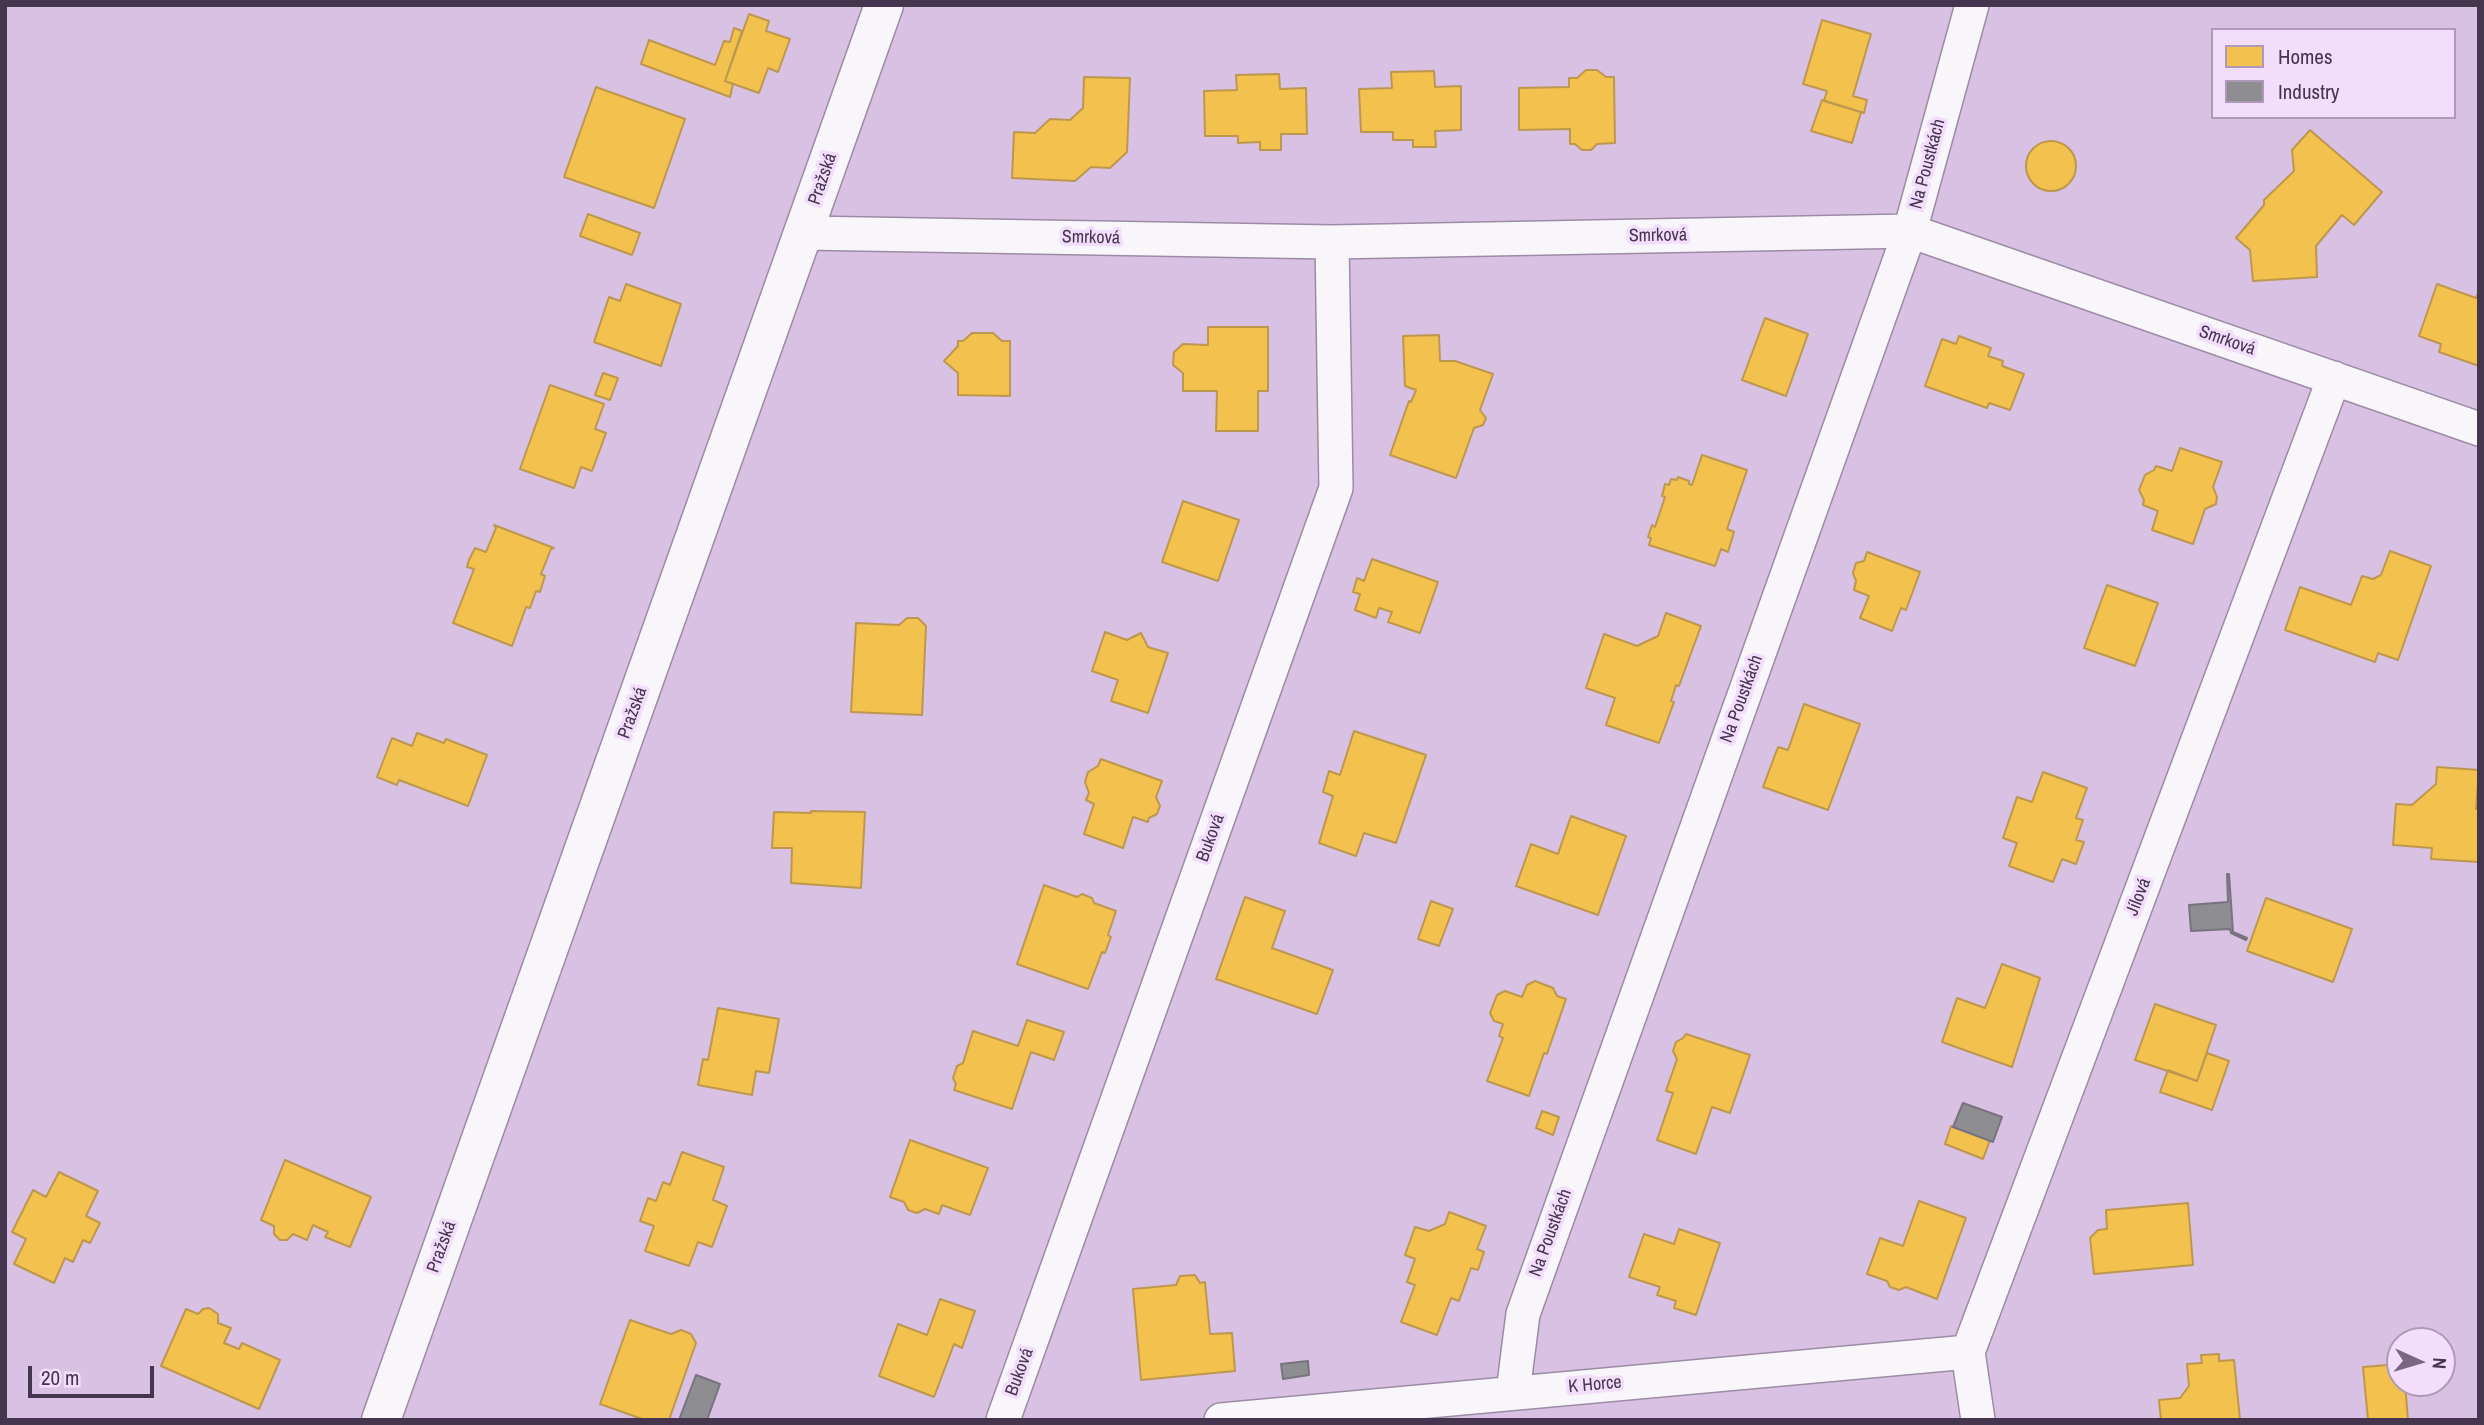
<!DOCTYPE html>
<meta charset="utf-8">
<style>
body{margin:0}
#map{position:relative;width:2484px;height:1425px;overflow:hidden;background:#d8c1e2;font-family:"Archivo Narrow",sans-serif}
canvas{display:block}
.frame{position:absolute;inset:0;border:7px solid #46354e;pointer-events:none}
.legend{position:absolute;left:2211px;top:28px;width:245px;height:91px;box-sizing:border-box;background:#f3ddfd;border:2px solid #ae9ab7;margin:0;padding:9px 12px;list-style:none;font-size:21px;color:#46354e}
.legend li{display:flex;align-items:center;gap:14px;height:35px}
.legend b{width:35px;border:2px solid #ae9ab7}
.north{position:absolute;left:2386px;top:1327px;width:70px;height:70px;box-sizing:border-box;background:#f3ddfd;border:2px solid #ae9ab7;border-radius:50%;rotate:94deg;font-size:19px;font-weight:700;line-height:28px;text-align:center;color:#46354e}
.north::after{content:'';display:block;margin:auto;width:24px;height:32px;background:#796682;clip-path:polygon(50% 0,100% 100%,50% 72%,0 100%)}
.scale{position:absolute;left:28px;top:1366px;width:126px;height:32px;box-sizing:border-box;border:4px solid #46354e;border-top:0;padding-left:9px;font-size:21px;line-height:24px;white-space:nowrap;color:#46354e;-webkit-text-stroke:5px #f3ddfd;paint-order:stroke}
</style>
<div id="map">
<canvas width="2484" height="1425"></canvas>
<div class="frame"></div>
<ul class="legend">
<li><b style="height:19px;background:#f2c14e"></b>Homes</li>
<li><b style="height:19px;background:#8d8d92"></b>Industry</li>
</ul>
<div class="north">N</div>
<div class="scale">20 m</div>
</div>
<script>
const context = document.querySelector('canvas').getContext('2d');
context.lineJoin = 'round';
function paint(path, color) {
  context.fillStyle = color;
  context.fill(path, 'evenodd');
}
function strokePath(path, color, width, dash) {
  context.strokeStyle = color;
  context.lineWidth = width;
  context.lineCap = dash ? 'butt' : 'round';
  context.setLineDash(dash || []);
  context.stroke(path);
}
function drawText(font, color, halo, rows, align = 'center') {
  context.font = font + ' "Archivo Narrow",sans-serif';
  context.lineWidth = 7;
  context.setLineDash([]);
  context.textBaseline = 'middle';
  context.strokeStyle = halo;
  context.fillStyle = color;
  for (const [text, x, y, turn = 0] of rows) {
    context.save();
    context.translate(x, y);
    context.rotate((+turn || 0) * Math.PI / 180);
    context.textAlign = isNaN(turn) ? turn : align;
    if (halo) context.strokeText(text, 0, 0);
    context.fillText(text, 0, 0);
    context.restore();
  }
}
const homes = new Path2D(`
 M 749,14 L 769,21 L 766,31 L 790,39 L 778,72 L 768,68 L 759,93 L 725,81 Z
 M 1822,20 L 1871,34 L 1853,96 L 1867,100 L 1864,113 L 1824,101 L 1827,91 L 1803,84 Z
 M 734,28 L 742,31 L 725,81 L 733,84 L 730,97 L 641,64 L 649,40 L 715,65 L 724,41 L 730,42 Z
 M 1586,70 L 1597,70 L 1606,77 L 1614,77 L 1615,143 L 1597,144 L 1591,150 L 1582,150 L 1575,144 L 1570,144 L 1570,129 L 1519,130 L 1519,88 L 1569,87 L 1569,78 L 1577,78 Z
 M 1434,71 L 1435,87 L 1461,86 L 1461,130 L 1435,131 L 1436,147 L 1413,147 L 1413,140 L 1393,140 L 1393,132 L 1361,132 L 1359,89 L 1392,88 L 1391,72 Z
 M 1279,74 L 1280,89 L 1306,88 L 1307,134 L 1281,134 L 1281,150 L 1260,150 L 1260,142 L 1238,143 L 1238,136 L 1205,136 L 1204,91 L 1237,90 L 1236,75 Z
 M 1084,77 L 1130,78 L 1127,152 L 1110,168 L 1091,167 L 1075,181 L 1012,178 L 1014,132 L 1035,133 L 1050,119 L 1070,120 L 1083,108 Z
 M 596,87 L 685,119 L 654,208 L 564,177 Z
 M 1822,100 L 1861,112 L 1852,143 L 1811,131 Z
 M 2310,130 L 2382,192 L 2354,225 L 2342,215 L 2316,246 L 2317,277 L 2253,281 L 2250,250 L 2236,238 L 2264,205 L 2264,200 L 2294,171 L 2292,150 Z
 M2026 166a25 25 0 1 1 50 0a25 25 0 1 1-50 0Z
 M 588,214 L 640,233 L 632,255 L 580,236 Z
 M 626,284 L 681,304 L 661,366 L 594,342 L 609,297 L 620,301 Z
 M 2437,284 L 2476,298 L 2479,290 L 2479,366 L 2439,352 L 2441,344 L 2419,336 Z
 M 1765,318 L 1808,334 L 1786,396 L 1742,380 Z
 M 1208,327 L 1268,327 L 1268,391 L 1258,391 L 1258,431 L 1216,431 L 1217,391 L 1183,391 L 1183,373 L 1173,365 L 1174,352 L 1183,344 L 1208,345 Z
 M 972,333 L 993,333 L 1002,341 L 1010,341 L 1010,396 L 958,395 L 958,373 L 944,361 L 958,346 L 958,341 L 963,341 Z
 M 1439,335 L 1440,361 L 1455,361 L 1493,374 L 1480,410 L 1486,418 L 1483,425 L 1474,428 L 1456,478 L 1390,455 L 1409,401 L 1411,402 L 1416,390 L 1405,386 L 1403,336 Z
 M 1959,336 L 1991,348 L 1988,356 L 2003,361 L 2002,366 L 2024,374 L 2010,410 L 1989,403 L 1987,408 L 1925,386 L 1942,339 L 1956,344 Z
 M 603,373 L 618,378 L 610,400 L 595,395 Z
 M 550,385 L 604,404 L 595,429 L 606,433 L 592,471 L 581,467 L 574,488 L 520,469 Z
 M 2180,448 L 2222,462 L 2213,487 L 2217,497 L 2216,504 L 2205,509 L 2193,544 L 2152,530 L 2158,511 L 2143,505 L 2144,500 L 2139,490 L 2145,475 L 2154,470 L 2156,466 L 2172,471 Z
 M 1702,455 L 1747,470 L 1727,529 L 1734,532 L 1728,552 L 1721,549 L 1715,566 L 1649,545 L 1651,538 L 1648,537 L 1652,525 L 1655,527 L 1665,497 L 1662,496 L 1665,484 L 1669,485 L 1671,479 L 1677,480 L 1678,477 L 1689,481 L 1689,484 L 1692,485 Z
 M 1183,501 L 1239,520 L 1218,581 L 1162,562 Z
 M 494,525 L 554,548 L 551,549 L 541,574 L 545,576 L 540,592 L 536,591 L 530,608 L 526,607 L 512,646 L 453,623 L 474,569 L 467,567 L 469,560 L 475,548 L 486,552 L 496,528 Z
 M 2390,551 L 2431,566 L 2398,660 L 2378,653 L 2375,662 L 2285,630 L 2300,587 L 2351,605 L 2362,576 L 2373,579 L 2381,575 Z
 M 1867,552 L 1920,572 L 1906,610 L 1901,608 L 1892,631 L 1860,618 L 1869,596 L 1854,590 L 1856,581 L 1853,573 L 1856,563 L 1864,561 Z
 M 1372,559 L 1438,582 L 1420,633 L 1388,622 L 1392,612 L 1379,608 L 1376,618 L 1355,610 L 1360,594 L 1353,592 L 1357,578 L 1364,581 Z
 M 2107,585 L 2158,603 L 2135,666 L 2084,648 Z
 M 1666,613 L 1701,626 L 1679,686 L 1676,685 L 1671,701 L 1674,702 L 1659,743 L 1606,725 L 1615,698 L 1586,688 L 1604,634 L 1637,646 L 1658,636 Z
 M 907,618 L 918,618 L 926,626 L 922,715 L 851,712 L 856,623 L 899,625 Z
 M 1105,632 L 1127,640 L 1141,633 L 1148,647 L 1168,653 L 1148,713 L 1111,701 L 1118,680 L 1092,671 Z
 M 1804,704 L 1860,724 L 1828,810 L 1763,787 L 1778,747 L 1788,750 Z
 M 1354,731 L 1426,755 L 1396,843 L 1364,833 L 1356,856 L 1319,843 L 1333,796 L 1323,792 L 1329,771 L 1340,775 Z
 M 417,733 L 444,743 L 446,739 L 487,755 L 468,806 L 399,780 L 397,785 L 377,777 L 392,738 L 412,746 Z
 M 1101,759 L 1162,781 L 1156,797 L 1160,806 L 1157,814 L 1149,818 L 1148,822 L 1133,817 L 1123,848 L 1084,834 L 1094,804 L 1086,800 L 1089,793 L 1085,782 L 1088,772 L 1098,766 Z
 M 2437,767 L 2479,770 L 2476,809 L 2479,809 L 2479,862 L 2431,859 L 2432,848 L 2393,845 L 2396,804 L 2412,805 L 2436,784 Z
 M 2043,772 L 2087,788 L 2076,818 L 2083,820 L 2076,840 L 2084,842 L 2076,864 L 2062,859 L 2053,882 L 2009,866 L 2017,843 L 2003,838 L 2017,797 L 2032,802 Z
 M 811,811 L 865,812 L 861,888 L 791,883 L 792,848 L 772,848 L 774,812 L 811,813 Z
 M 1571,816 L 1626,836 L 1598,915 L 1516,886 L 1531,844 L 1558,854 Z
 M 1044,885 L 1077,897 L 1082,894 L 1092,898 L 1094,903 L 1116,911 L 1108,935 L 1111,937 L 1105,953 L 1102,952 L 1088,989 L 1017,964 Z
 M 1245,897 L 1285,911 L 1272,948 L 1333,970 L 1317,1014 L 1216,979 Z
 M 2266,898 L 2352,929 L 2333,982 L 2247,951 Z
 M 1431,901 L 1453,909 L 1439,946 L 1418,939 Z
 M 2002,964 L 2040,978 L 2012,1067 L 1942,1042 L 1957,998 L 1985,1008 Z
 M 1535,981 L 1553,988 L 1557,996 L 1566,999 L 1547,1054 L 1544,1053 L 1529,1096 L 1487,1081 L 1503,1038 L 1499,1036 L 1503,1024 L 1494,1021 L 1490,1013 L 1497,995 L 1505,991 L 1522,997 L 1527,985 Z
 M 2155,1004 L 2216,1025 L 2197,1081 L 2135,1060 Z
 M 718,1008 L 779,1019 L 769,1073 L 756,1071 L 752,1095 L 698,1085 L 703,1059 L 708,1060 Z
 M 1027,1020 L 1064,1032 L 1054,1060 L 1031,1052 L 1012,1109 L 954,1090 L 956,1084 L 953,1078 L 957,1066 L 963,1063 L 973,1031 L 1018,1046 Z
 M 1686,1034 L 1750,1055 L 1730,1113 L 1712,1107 L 1696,1154 L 1657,1140 L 1673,1093 L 1666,1091 L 1677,1059 L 1673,1051 L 1676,1042 L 1683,1038 Z
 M 2207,1053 L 2229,1061 L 2212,1110 L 2160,1092 L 2168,1070 L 2197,1081 Z
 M 1542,1111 L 1559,1117 L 1553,1135 L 1536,1128 Z
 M 1951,1126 L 1990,1140 L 1983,1159 L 1945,1144 Z
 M 910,1140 L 988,1168 L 970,1215 L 942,1205 L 939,1214 L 925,1209 L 917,1213 L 908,1210 L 904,1202 L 890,1197 Z
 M 682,1152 L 724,1167 L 713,1200 L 727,1206 L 712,1247 L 698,1242 L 689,1266 L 645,1251 L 654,1226 L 640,1221 L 648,1198 L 656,1201 L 663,1182 L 670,1185 Z
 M 285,1160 L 371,1197 L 350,1247 L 325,1237 L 328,1232 L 313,1225 L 307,1240 L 293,1234 L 287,1240 L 280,1240 L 274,1234 L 274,1226 L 261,1220 Z
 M 59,1172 L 98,1191 L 86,1216 L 100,1223 L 90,1243 L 83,1240 L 73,1262 L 65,1258 L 54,1283 L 14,1264 L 26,1239 L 12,1232 L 33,1190 L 46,1197 Z
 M 1919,1201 L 1966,1218 L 1937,1299 L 1906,1287 L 1899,1290 L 1890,1287 L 1887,1281 L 1867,1274 L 1880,1238 L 1903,1246 Z
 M 2188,1203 L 2193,1265 L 2094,1274 L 2090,1238 L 2098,1230 L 2107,1229 L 2106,1210 Z
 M 1449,1212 L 1486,1226 L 1477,1249 L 1484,1252 L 1478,1270 L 1471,1268 L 1459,1301 L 1451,1298 L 1437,1335 L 1401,1322 L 1415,1285 L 1407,1282 L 1415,1259 L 1405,1255 L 1415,1227 L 1429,1231 L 1445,1224 Z
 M 1679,1229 L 1720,1243 L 1696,1315 L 1674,1308 L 1676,1301 L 1657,1295 L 1660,1287 L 1629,1277 L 1644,1234 L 1674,1244 Z
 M 1195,1275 L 1200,1283 L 1205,1282 L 1210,1334 L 1232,1333 L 1235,1371 L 1141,1380 L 1133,1289 L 1176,1285 L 1180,1276 Z
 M 940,1299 L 975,1311 L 962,1348 L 954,1344 L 934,1397 L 879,1376 L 898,1324 L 927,1335 Z
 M 209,1308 L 218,1314 L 218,1323 L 231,1328 L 224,1343 L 239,1349 L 242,1343 L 280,1360 L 259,1409 L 161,1366 L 186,1309 L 198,1314 L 203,1309 Z
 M 630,1320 L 671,1334 L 681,1330 L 691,1334 L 696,1343 L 669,1420 L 645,1420 L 600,1404 Z
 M 2219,1354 L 2219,1361 L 2234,1360 L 2240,1420 L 2161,1420 L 2159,1400 L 2180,1398 L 2189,1386 L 2187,1364 L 2202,1363 L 2201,1355 Z
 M 2400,1364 L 2400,1383 L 2405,1383 L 2408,1420 L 2368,1420 L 2363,1367 Z`);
paint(homes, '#f2c14e');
strokePath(homes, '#be974e', 2);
const industry = new Path2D(`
 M 2227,874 L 2229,874 L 2233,932 L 2247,938 L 2246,940 L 2231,933 L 2230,929 L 2191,931 L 2189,905 L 2228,902 Z
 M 1963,1103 L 2002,1117 L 1993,1142 L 1953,1127 Z
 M 1308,1361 L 1309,1375 L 1283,1379 L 1281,1364 Z
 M 696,1375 L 720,1384 L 707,1420 L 679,1420 Z`);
paint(industry, '#8d8d92');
strokePath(industry, '#78737e', 2);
const street = new Path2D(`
 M 804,233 L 1332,242 L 1910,231 L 2479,429
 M 1513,1392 L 1523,1314 L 1910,231 L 1972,5
 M 1003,1420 L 1336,488 L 1332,242
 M 1221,1420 L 1968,1352
 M 1978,1420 L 1968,1352 L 2334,378`);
const secondary = new Path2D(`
 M 381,1420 L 884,5`);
strokePath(street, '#9c8ba4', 36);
strokePath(secondary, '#9c8ba4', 41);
strokePath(street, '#f9f6fb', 33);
strokePath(secondary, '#f9f6fb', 38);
drawText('18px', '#46354e', '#f3ddfd', [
 ["Na Poustkách",1928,164,-75],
 ["Pražská",823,179,-71],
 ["Smrková",1658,236,-1],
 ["Smrková",1091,238,1],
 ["Smrková",2227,341,19],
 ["Na Poustkách",1742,699,-70],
 ["Pražská",633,713,-70],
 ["Buková",1211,838,-70],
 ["Jílová",2139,897,-69],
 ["Na Poustkách",1551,1233,-70],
 ["Pražská",442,1247,-70],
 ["Buková",1020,1372,-70],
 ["K Horce",1595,1385,-5]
]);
</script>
